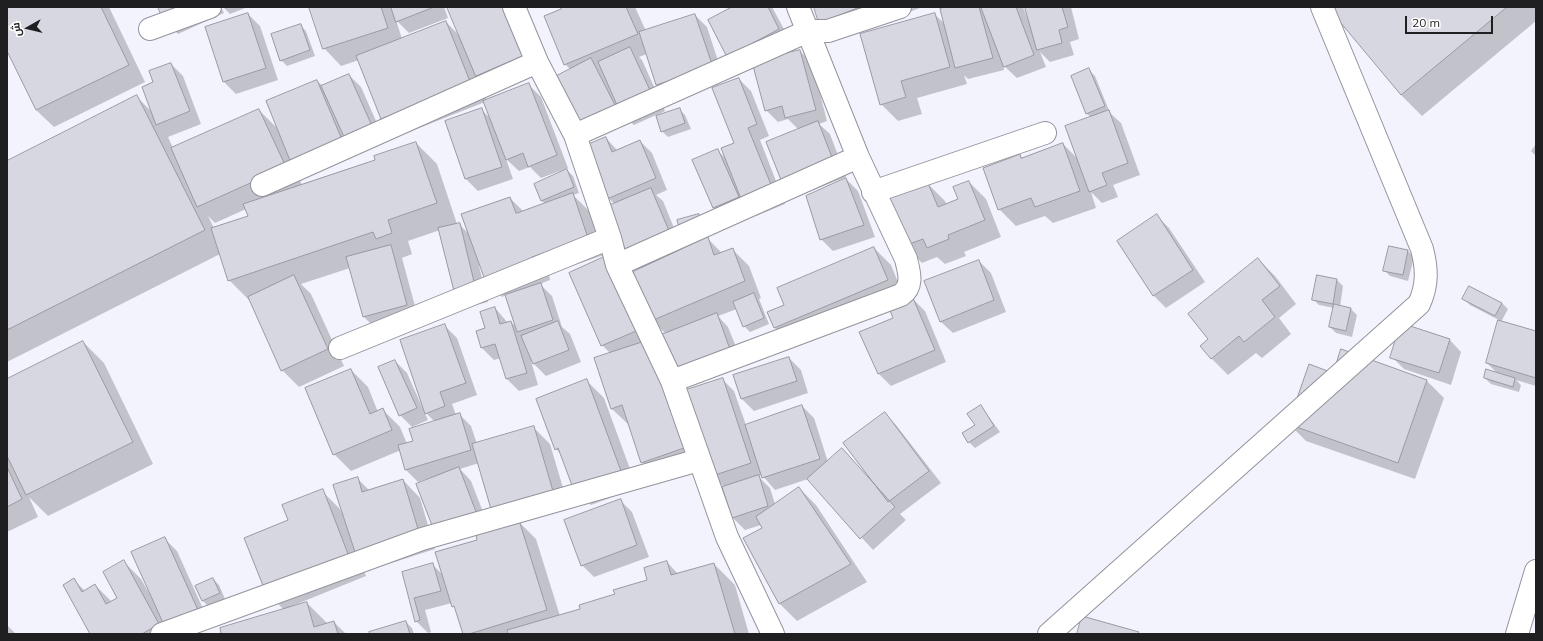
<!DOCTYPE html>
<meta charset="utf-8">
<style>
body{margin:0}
#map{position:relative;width:1543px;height:641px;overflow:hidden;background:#f3f3fe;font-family:Mulish,Cairo,sans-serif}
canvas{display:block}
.frame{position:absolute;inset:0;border:8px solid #1f1f22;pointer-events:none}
.north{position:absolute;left:8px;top:8px;width:40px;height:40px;-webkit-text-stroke:3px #fff;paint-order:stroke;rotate:262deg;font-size:11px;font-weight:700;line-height:16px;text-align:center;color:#1f1f22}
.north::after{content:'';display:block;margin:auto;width:14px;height:18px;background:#1f1f22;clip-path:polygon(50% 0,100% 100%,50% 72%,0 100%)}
.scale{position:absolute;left:1405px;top:16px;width:88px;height:18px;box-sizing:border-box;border:2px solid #1f1f22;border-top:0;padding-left:5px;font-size:12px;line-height:14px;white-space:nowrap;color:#1f1f22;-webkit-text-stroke:3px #fff;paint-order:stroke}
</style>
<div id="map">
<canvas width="1543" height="641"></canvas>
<div class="frame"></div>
<div class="north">ش</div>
<div class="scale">20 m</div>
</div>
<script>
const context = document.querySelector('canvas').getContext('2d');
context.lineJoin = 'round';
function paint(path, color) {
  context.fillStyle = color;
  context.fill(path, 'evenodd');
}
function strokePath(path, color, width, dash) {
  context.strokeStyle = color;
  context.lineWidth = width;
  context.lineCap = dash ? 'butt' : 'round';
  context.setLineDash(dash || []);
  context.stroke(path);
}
paint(new Path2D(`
 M 7,7 L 109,7 L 145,82 L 54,127 L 36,110 L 7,49 Z
 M 159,7 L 221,7 L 224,13 L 178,34 L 166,22 Z
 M 223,7 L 248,7 L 230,14 Z
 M 310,7 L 444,7 L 448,18 L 409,33 L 396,20 L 402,39 L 446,22 L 460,36 L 448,7 L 514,7 L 541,72 L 493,92 L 477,76 L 487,101 L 529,85 L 541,97 L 568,168 L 541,178 L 530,167 L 519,171 L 506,159 L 513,179 L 478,191 L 466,179 L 447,121 L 481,109 L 491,119 L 485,102 L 399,136 L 382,119 L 359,60 L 341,66 L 324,48 Z
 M 561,7 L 635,7 L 646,31 L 695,15 L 707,27 L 724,79 L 669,97 L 657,85 L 647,54 L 639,57 L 642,60 L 665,111 L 657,115 L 657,116 L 679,109 L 685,115 L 691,129 L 668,137 L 662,131 L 656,115 L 634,125 L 571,70 L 565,64 Z
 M 734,7 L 772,7 L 791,42 L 740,68 Z
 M 815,7 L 920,7 L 920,8 L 837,39 Z
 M 949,7 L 1023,7 L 1029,22 L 1030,22 L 1026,7 L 1071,7 L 1079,39 L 1070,42 L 1074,55 L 1050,62 L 1040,52 L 1046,67 L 1017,78 L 1003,65 L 1004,70 L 968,79 L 964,75 L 967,84 L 917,98 L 922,114 L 898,121 L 881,104 L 934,14 L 945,24 Z
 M 1336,7 L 1536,7 L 1536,21 L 1422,116 L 1401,95 L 1332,10 Z
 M 248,14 L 260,26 L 278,80 L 236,94 L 224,82 Z
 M 300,25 L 306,31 L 315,56 L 287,66 L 281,60 Z
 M 800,51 L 812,63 L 827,121 L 819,124 L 830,134 L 846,177 L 796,197 L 784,185 L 799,130 L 788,119 L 778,122 L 766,110 Z
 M 171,64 L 183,76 L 201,124 L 168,137 L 173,148 L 259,110 L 278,129 L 317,81 L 323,86 L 349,75 L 361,87 L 384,139 L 293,164 L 302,185 L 376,161 L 416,143 L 437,164 L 457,224 L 459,224 L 469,234 L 510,198 L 523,211 L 545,204 L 542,201 L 567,170 L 573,176 L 579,193 L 573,195 L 589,211 L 604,255 L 549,274 L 550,280 L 540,284 L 552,296 L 562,327 L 570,334 L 581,362 L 546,376 L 531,361 L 538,385 L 519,391 L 507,379 L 501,358 L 494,360 L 482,348 L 477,331 L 486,328 L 495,308 L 508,323 L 511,322 L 518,329 L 507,295 L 502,297 L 485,280 L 480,265 L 479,266 L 488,302 L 468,307 L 440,230 L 408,241 L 412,254 L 402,258 L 418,317 L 376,329 L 364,317 L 350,268 L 301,284 L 311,294 L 344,366 L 299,387 L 282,370 L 250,301 L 229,280 L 220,254 L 7,362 L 7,162 L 137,97 L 152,112 L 155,83 ZM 246,209 L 249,217 L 214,228 L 208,216 L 215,223 Z
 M 1089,70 L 1095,76 L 1110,113 L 1121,123 L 1140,175 L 1113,185 L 1118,197 L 1102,203 L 1091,192 L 1096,208 L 1053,223 L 1045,216 L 1016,226 L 999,209 L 1020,156 L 1023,158 L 1063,144 L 1078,159 L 1091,117 L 1087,114 L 1072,77 Z
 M 739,79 L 751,91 L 769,136 L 760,140 L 785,204 L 756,216 L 750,209 L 726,220 L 713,208 L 693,161 L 717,150 L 727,160 L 735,144 Z
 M 606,138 L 618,151 L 640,141 L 652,153 L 667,190 L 656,195 L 663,201 L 683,250 L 708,239 L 722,253 L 732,249 L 749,266 L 761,298 L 759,299 L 769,324 L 750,332 L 744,326 L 737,309 L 718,316 L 728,327 L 743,364 L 666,334 L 652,320 L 642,269 L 629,256 L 615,204 L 608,198 Z
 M 1536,144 L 1536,156 L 1531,151 Z
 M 846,179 L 858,191 L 875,237 L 833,251 L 821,239 Z
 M 969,182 L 986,199 L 1001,237 L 964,252 L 966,256 L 945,264 L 937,257 L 922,263 L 905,246 L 928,184 L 945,201 L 947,205 L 959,200 Z
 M 1157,216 L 1169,228 L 1205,282 L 1166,308 L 1154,296 L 1118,241 Z
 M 1390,247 L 1408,251 L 1414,257 L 1408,281 L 1390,276 L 1384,270 Z
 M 874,248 L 891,265 L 904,297 L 792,345 L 775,328 L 769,313 L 785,305 Z
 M 604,258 L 700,465 L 659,479 L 642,462 L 630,426 L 612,409 L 596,359 L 611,354 L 602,345 Z
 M 1258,259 L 1275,276 L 1296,304 L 1279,318 L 1291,334 L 1262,358 L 1256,353 L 1228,375 L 1211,358 L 1210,340 Z
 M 979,261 L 991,273 L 1006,312 L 953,333 L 940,321 Z
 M 1317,276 L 1337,280 L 1343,286 L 1340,307 L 1351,309 L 1357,315 L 1352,337 L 1336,333 L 1330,327 L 1334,308 L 1319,305 L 1313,299 Z
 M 913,299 L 925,311 L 946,362 L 891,386 L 879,374 L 861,332 L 894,318 Z
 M 1464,299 L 1502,303 L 1508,309 L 1501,322 L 1536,332 L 1536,386 L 1516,380 L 1521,385 L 1519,392 L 1491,384 L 1485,378 L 1497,373 L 1487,363 L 1499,320 L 1470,305 Z
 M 445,326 L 457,338 L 477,395 L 452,404 L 456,415 L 459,414 L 471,426 L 477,444 L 533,427 L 550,444 L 569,508 L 520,523 L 536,539 L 560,616 L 581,610 L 649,581 L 667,562 L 678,574 L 714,564 L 735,585 L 749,634 L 464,634 L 456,610 L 452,603 L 425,610 L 431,632 L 428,633 L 416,621 L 404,572 L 433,565 L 443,575 L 479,540 L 477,533 L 448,544 L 436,532 L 430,478 L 418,482 L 406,470 L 401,450 L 351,471 L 334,454 L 351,370 L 368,387 L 378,412 L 383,410 L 400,427 L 407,444 L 414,442 L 435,422 L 424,411 L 428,420 L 412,427 L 400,415 L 395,361 L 407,373 L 423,409 L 424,408 ZM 479,463 L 508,525 L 490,530 L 471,481 L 460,469 Z
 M 1449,339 L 1461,352 L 1451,385 L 1404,369 L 1392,357 Z
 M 83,342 L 104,363 L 153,464 L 48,516 L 29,497 L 38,517 L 7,532 L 7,380 Z
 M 789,358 L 801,370 L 808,393 L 754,411 L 742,399 L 734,375 Z
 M 1334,374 L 1427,381 L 1444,398 L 1415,479 L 1306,441 L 1289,424 Z
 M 722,379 L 734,391 L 746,425 L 802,406 L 814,418 L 828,462 L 869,479 L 884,413 L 896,425 L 941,483 L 900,514 L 906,520 L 873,550 L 808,479 L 775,490 L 762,475 L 758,476 L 770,488 L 775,504 L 799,488 L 816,505 L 867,582 L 797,621 L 780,604 L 744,539 L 763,528 L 761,525 L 745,530 L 733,518 L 724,487 L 713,476 Z
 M 587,381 L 604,398 L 637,488 L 591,505 L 574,488 L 562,455 L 556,449 Z
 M 981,406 L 1000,432 L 975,448 L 969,442 L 976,425 Z
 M 357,478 L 370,491 L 403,480 L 420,498 L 435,549 L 373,569 L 357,553 L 366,576 L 292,606 L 293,607 L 307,603 L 328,624 L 334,622 L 346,634 L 222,634 L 284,610 L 267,592 L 290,521 L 322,491 L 339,508 L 342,513 L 343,512 Z
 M 620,500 L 632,512 L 649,557 L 594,577 L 582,565 Z
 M 165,539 L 177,551 L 209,622 L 171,634 L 92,634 L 74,580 L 85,591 L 95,585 L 112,602 L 119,598 L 124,562 L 141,579 L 149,593 Z
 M 213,579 L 219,585 L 225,599 L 209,607 L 203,601 Z
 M 406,622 L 412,628 L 414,634 L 371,634 Z
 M 7,625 L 16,634 L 7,634 Z`), '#0003');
const building = new Path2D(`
 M 7,7 L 101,7 L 129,65 L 36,110 L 7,51 Z
 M 158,7 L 200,7 L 165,23 Z
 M 309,7 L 381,7 L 388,28 L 323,49 Z
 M 391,7 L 434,7 L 396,22 Z
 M 447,7 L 504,7 L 525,55 L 476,76 Z
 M 560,7 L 626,7 L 638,34 L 564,65 L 544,16 L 561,9 Z
 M 732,7 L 768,7 L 779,29 L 727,57 L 708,20 Z
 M 814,7 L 860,7 L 819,23 Z
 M 945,7 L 979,7 L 993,58 L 955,68 L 940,9 Z
 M 981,7 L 1016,7 L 1034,55 L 1004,67 Z
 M 1025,7 L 1062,7 L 1068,27 L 1059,30 L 1062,43 L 1037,50 Z
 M 1334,7 L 1507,7 L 1401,95 L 1330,10 Z
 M 248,13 L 266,68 L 223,82 L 205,27 Z
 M 935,13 L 950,67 L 901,81 L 906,97 L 880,105 L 860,34 Z
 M 695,14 L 713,67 L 656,85 L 639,32 Z
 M 446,21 L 471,84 L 381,119 L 356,56 Z
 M 301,24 L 310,50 L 280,61 L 271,34 Z
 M 630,47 L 654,99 L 621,114 L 598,62 Z
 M 800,50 L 816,110 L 785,118 L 782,106 L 765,111 L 752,62 Z
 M 591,58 L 615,105 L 576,126 L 551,79 Z
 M 171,63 L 190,111 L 156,125 L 142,87 L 153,82 L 149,71 Z
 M 1089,68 L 1105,106 L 1086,114 L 1071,76 Z
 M 349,74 L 372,126 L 345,139 L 321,86 Z
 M 739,78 L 757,124 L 748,128 L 774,192 L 743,204 L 721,148 L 734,143 L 712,88 Z
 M 317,80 L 343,142 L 291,163 L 266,101 Z
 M 529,83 L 557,155 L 528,167 L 523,153 L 506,160 L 483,101 Z
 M 137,95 L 205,230 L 7,330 L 7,161 Z
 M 482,108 L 502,167 L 465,179 L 445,121 Z
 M 680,108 L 685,123 L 661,132 L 656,116 Z
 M 259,109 L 286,167 L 197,207 L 171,148 Z
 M 1109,110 L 1128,163 L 1102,173 L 1107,185 L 1089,192 L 1065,126 Z
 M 818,121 L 835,165 L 783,185 L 766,142 Z
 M 606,137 L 612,152 L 640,140 L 656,178 L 607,199 L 585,146 Z
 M 416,142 L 437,203 L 388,220 L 392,233 L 376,239 L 373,232 L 228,281 L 211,228 L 248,216 L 243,204 L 375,160 L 374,156 Z
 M 1063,143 L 1080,191 L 1035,207 L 1031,198 L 998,210 L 983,168 L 1020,154 L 1021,158 Z
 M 718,149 L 739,197 L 713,208 L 692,160 Z
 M 567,169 L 574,187 L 541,201 L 534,184 Z
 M 846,178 L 864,225 L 820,240 L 806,196 Z
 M 969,181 L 985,220 L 948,235 L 949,239 L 927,248 L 923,239 L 904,246 L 885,199 L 928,183 L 938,207 L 958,199 L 953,187 Z
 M 651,188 L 672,238 L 628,257 L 608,206 Z
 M 573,193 L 588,238 L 532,257 L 534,263 L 485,280 L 461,214 L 510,197 L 516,213 Z
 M 699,214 L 702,225 L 680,231 L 677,220 Z
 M 1157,214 L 1193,270 L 1153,296 L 1117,241 Z
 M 460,223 L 476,290 L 455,295 L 438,228 Z
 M 708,237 L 714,255 L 733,248 L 745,281 L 651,321 L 633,272 Z
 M 391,245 L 407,305 L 363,317 L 346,257 Z
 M 1389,246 L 1408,250 L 1403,275 L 1383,271 Z
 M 874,247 L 888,280 L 774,328 L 767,312 L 784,305 L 777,288 Z
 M 604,257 L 636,331 L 601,346 L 569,273 Z
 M 1258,258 L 1280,286 L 1262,300 L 1275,317 L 1244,342 L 1239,336 L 1211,359 L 1200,346 L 1208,339 L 1188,314 Z
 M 979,260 L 994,300 L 940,322 L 924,281 Z
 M 294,275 L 328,349 L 281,371 L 248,297 Z
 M 1317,275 L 1337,279 L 1333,304 L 1312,300 Z
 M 541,283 L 553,320 L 517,332 L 505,295 Z
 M 1469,286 L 1502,303 L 1495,316 L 1462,299 Z
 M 754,293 L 764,318 L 743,327 L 733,302 Z
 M 913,298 L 935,350 L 878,374 L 859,332 L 893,318 L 889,308 Z
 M 1334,304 L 1351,308 L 1346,331 L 1329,327 Z
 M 495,307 L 500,324 L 511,321 L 527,373 L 506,379 L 495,344 L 481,348 L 476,331 L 485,328 L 480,312 Z
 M 717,313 L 731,352 L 677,374 L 661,335 Z
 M 1498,320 L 1536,331 L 1536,378 L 1486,363 Z
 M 558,321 L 569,350 L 533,364 L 521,336 Z
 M 1401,323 L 1450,339 L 1439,373 L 1390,358 Z
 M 445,324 L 466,383 L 440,392 L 445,406 L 425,414 L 400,340 Z
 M 649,340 L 684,448 L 641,463 L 622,405 L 611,409 L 594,358 Z
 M 83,341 L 133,442 L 26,495 L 7,456 L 7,379 Z
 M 1341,349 L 1427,380 L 1398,463 L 1288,424 L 1309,364 L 1333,373 Z
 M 789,357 L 797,381 L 741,399 L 733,375 Z
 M 395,360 L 417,408 L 399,416 L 378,367 Z
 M 351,369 L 370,414 L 383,408 L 392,430 L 333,455 L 305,388 Z
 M 1486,369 L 1515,378 L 1513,387 L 1484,378 Z
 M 723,378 L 751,463 L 712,476 L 683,391 Z
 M 587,379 L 621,471 L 573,488 L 558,448 L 555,450 L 536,399 Z
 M 802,405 L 820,459 L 762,478 L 745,425 Z
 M 981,405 L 994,426 L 968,443 L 962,433 L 975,425 L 967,414 Z
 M 885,412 L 929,471 L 888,502 L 843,443 Z
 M 460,413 L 471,450 L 405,470 L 398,445 L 413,441 L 409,429 Z
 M 534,426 L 553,491 L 491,509 L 472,444 Z
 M 842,448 L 895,507 L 860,539 L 807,479 Z
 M 7,467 L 22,499 L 7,507 Z
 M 459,467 L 478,517 L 435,533 L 416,484 Z
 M 759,475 L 768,506 L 732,518 L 722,487 Z
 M 358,477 L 362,492 L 403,479 L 419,532 L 355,552 L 333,485 Z
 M 799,487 L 851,564 L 779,604 L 743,538 L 762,528 L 756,517 Z
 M 323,489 L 350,559 L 266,593 L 244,538 L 288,520 L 282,505 Z
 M 621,499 L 637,545 L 581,566 L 564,520 Z
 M 519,520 L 547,610 L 469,634 L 463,634 L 454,606 L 452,607 L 435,552 L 477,540 L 476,534 Z
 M 165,537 L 198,610 L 164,625 L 131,552 Z
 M 124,560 L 159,624 L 142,634 L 90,634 L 63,585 L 74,578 L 82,592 L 95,584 L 106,604 L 117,598 L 103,572 Z
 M 667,561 L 671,575 L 714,563 L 735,634 L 508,634 L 507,630 L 580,609 L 579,605 L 615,594 L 613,590 L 647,580 L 644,568 Z
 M 433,563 L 441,591 L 414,598 L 420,620 L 415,622 L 402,572 Z
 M 213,578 L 220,593 L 202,601 L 195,586 Z
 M 307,602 L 314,627 L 334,621 L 338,634 L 221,634 L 220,628 Z
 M 1082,616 L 1139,632 L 1138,634 L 1077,634 Z
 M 406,621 L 410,634 L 370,634 L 369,632 Z`);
paint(building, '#d7d7e1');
strokePath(building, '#9a99a3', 1);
const minor = new Path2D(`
 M 514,7 L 537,62 L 575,135 L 610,238 L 617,265 L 672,381 L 727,537 L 773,634
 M 150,29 L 210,7
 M 575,135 L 808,31 L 828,31 L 900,7
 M 262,185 L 537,62
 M 873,192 L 1045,133
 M 617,265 L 858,157
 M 340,348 L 610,238
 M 672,381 L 901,295 C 914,286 909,272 906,259 L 858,157 L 798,7
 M 162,634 L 422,539 L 699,460
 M 1049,634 L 1419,304 C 1428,285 1427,268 1422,249 L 1322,7
 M 1517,634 L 1536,571`);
strokePath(minor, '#93939c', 24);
strokePath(minor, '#fff', 22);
</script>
